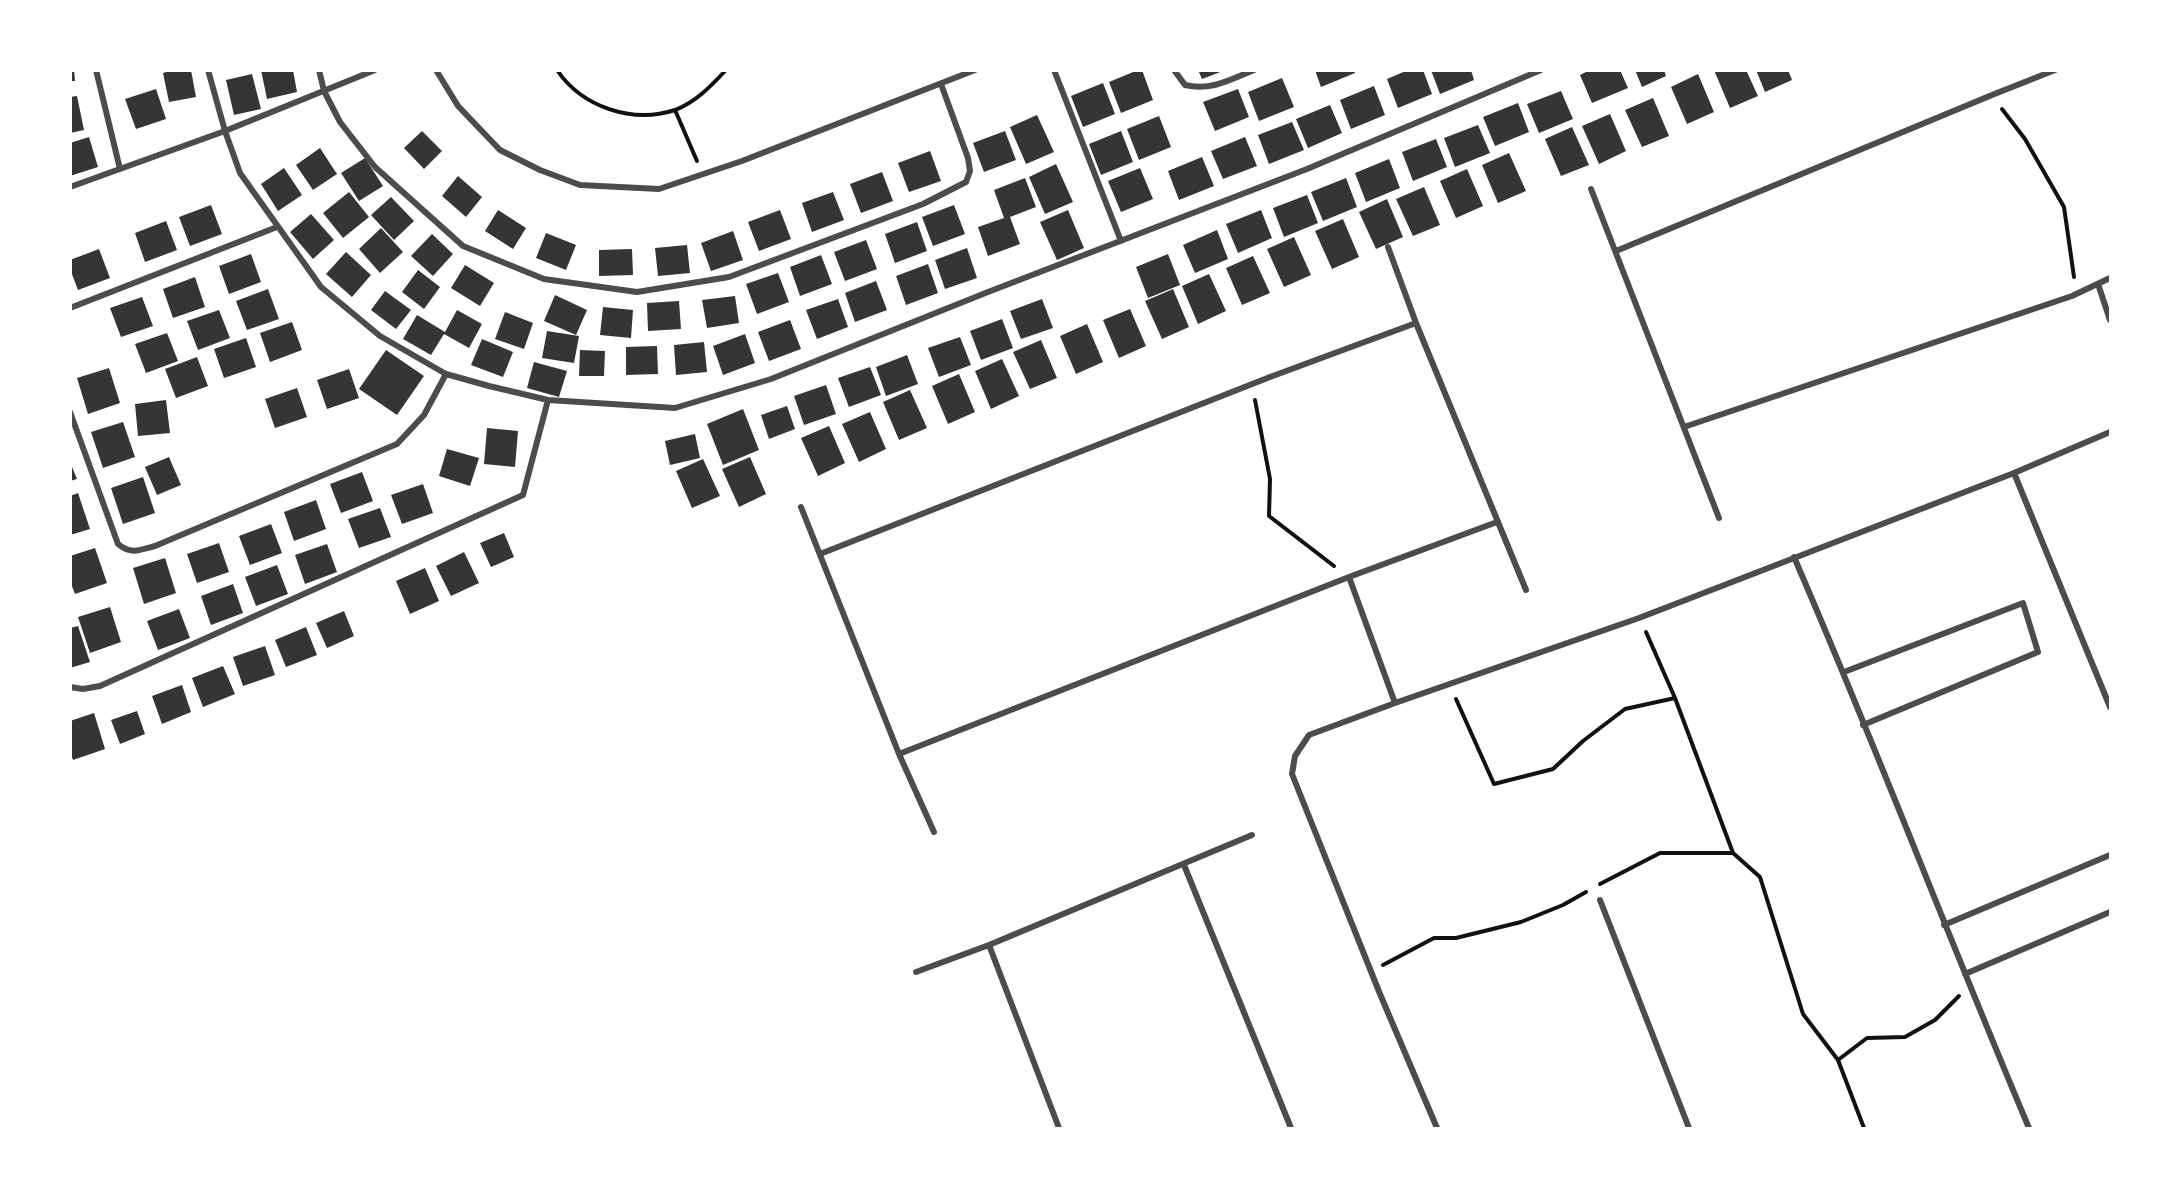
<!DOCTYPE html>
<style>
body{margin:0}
#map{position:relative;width:2181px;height:1199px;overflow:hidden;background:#fff;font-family:"Golos Text",sans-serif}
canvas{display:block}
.frame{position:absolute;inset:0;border:72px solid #fff;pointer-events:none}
</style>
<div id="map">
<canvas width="2181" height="1199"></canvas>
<div class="frame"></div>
</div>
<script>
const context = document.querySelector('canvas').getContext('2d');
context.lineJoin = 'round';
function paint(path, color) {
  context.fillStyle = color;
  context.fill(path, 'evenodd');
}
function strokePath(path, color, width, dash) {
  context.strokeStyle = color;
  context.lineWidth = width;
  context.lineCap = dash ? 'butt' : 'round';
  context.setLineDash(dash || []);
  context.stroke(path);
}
paint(new Path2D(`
 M 70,70 L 74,70 L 75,81 L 70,81 Z
 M 173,70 L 191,70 L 196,97 L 169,102 L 163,73 Z
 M 261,70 L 293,70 L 297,92 L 267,99 Z
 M 1138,70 L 1142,70 L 1153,100 L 1121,113 L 1109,82 Z
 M 1198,70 L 1223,70 L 1223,71 L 1202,79 Z
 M 1315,70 L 1354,70 L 1355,73 L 1321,87 Z
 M 1408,70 L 1423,70 L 1432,94 L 1398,108 L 1387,79 Z
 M 1431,70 L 1471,70 L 1474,80 L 1440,94 Z
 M 1590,70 L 1620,70 L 1628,88 L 1592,103 L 1580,75 Z
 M 1635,70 L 1664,70 L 1666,76 L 1642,87 Z
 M 1714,70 L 1746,70 L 1758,96 L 1730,108 Z
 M 1756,70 L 1788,70 L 1792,80 L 1765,92 Z
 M 252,74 L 261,109 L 234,115 L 226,80 Z
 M 1698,74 L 1714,112 L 1687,124 L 1671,87 Z
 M 1282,78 L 1294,107 L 1259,121 L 1248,92 Z
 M 1103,83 L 1115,114 L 1083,127 L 1071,96 Z
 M 1374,86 L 1385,115 L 1351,129 L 1340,100 Z
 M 156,89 L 166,119 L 136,129 L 125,99 Z
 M 1238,89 L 1249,117 L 1215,131 L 1203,102 Z
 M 1561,91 L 1573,119 L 1539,133 L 1527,104 Z
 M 77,96 L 84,130 L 70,133 L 70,97 Z
 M 1653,98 L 1669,136 L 1642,147 L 1625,110 Z
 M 1518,103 L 1529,132 L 1495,146 L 1483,117 Z
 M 1330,105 L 1342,133 L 1308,148 L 1296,119 Z
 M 1610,114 L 1626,151 L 1599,164 L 1582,126 Z
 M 1037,115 L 1054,152 L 1026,164 L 1010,127 Z
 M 1159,116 L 1171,147 L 1139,160 L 1127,129 Z
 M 1292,122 L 1304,150 L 1269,164 L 1258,135 Z
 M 1478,125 L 1490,153 L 1455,167 L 1444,138 Z
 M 1572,127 L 1589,165 L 1561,176 L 1545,139 Z
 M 422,131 L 442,151 L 424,169 L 404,148 Z
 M 1005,131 L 1016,160 L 984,172 L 973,143 Z
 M 1121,131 L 1133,162 L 1101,175 L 1089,144 Z
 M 89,137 L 98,167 L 70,176 L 70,143 Z
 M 1245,137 L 1257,166 L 1223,179 L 1211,151 Z
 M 1436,139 L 1447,167 L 1413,181 L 1402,152 Z
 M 320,148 L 337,174 L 313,190 L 296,165 Z
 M 930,151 L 941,181 L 909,192 L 898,163 Z
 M 1509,153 L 1526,191 L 1498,203 L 1482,165 Z
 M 1202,157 L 1214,186 L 1179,200 L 1168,171 Z
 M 365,158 L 383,186 L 359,201 L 341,173 Z
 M 1389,159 L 1400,188 L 1366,202 L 1355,173 Z
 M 1056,164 L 1073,202 L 1045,214 L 1029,177 Z
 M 284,168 L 302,195 L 278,211 L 261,184 Z
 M 1140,168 L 1153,199 L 1121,212 L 1108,181 Z
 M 1467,169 L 1483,206 L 1456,218 L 1440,181 Z
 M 882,172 L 893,201 L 861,213 L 850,184 Z
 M 458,176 L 482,197 L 466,217 L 442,196 Z
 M 1025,178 L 1036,207 L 1010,217 L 1020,244 L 988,256 L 978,227 L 1004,218 L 994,190 Z
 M 1346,178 L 1357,207 L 1323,221 L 1311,192 Z
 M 1424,187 L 1440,225 L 1413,236 L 1396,199 Z
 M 349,192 L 369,217 L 343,238 L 323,213 Z
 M 833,192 L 844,220 L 812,232 L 802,203 Z
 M 1307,195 L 1318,223 L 1284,237 L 1273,208 Z
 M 391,197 L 414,221 L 394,240 L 371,215 Z
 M 1387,199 L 1403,237 L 1376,249 L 1359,212 Z
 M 211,205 L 222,234 L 190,246 L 179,217 Z
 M 954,205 L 965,234 L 933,246 L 922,217 Z
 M 498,210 L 526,228 L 513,249 L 485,231 Z
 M 780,210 L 791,239 L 759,251 L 748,222 Z
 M 1068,210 L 1084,248 L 1057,260 L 1040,222 Z
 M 1261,210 L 1272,238 L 1238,253 L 1226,224 Z
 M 311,214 L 334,240 L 313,259 L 290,232 Z
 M 1343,219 L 1359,257 L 1332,269 L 1315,231 Z
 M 166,221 L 177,250 L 145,262 L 135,233 Z
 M 917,222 L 927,251 L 895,263 L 885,234 Z
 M 381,228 L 403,252 L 380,273 L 359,249 Z
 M 1217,230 L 1228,259 L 1195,273 L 1183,245 Z
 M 733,231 L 743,260 L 711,271 L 701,243 Z
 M 546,233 L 576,245 L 566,270 L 536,258 Z
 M 432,234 L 453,254 L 433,276 L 411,256 Z
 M 1294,237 L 1311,275 L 1284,287 L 1267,249 Z
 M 866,240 L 877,269 L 845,281 L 834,252 Z
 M 687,245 L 690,273 L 658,276 L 655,248 Z
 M 967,248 L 977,278 L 945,289 L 935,260 Z
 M 99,249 L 110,278 L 78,290 L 70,269 L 70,260 Z
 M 632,249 L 633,275 L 599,276 L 599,250 Z
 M 346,252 L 371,275 L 352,297 L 326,274 Z
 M 251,254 L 261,282 L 229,294 L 219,266 Z
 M 1168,254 L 1180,285 L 1148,298 L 1136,267 Z
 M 821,255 L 832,284 L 800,296 L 790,267 Z
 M 1253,256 L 1270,293 L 1242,305 L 1226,268 Z
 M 928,264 L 938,293 L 906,305 L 896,276 Z
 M 465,265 L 494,283 L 480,306 L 451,288 Z
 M 418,270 L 440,287 L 424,309 L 402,292 Z
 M 778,273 L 789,302 L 757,314 L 746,284 Z
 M 1209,274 L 1226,311 L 1198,324 L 1182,286 Z
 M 195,277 L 205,307 L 173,318 L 163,289 Z
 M 876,281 L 887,310 L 855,322 L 845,293 Z
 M 268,289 L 279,319 L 247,330 L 236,301 Z
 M 1173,289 L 1189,327 L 1162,339 L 1145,301 Z
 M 385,291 L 411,310 L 396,329 L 371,310 Z
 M 555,295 L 587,310 L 576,335 L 544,321 Z
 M 735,296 L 739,323 L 707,328 L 702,300 Z
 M 142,297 L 153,326 L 121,337 L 110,308 Z
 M 838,299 L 848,327 L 817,339 L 806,310 Z
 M 1042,299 L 1053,328 L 1021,339 L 1010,311 Z
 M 679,301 L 681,329 L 648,331 L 647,303 Z
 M 603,307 L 633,310 L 631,338 L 600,335 Z
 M 1130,309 L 1146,346 L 1119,358 L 1103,320 Z
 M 219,310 L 230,338 L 198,350 L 187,321 Z
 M 457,310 L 482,324 L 469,348 L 444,334 L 431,355 L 403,339 L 417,315 L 445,332 Z
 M 505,312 L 533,323 L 524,349 L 495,339 Z
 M 1002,319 L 1013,348 L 981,360 L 970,331 Z
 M 790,320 L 801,349 L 769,361 L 758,332 Z
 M 292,322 L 302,350 L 270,362 L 260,333 Z
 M 1087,324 L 1103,362 L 1076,374 L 1060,336 Z
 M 547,331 L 579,336 L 574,363 L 542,358 Z
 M 167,333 L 178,361 L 146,373 L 135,344 Z
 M 745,334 L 755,363 L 723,375 L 713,346 Z
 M 960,337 L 971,365 L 939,377 L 928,348 Z
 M 246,338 L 256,367 L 224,378 L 214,349 Z
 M 482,339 L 513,352 L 503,377 L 471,365 Z
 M 1041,340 L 1057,378 L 1030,389 L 1013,352 Z
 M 704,342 L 707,372 L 676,375 L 674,345 Z
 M 657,346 L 658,374 L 626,375 L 626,347 Z
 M 386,350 L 424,376 L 397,415 L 359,389 Z
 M 580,350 L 605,351 L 604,376 L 579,376 Z
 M 907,355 L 918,384 L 886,396 L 876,367 Z
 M 197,357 L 208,386 L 176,398 L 165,369 Z
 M 1002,359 L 1019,396 L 991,409 L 975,371 Z
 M 534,362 L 567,371 L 559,397 L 527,388 Z
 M 870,367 L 881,395 L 849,407 L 838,378 Z
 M 109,368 L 120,403 L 88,414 L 77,378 Z
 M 349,369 L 359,398 L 327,409 L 317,380 Z
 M 959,374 L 975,412 L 948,424 L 932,386 Z
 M 826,385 L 836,414 L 804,425 L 794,396 Z
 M 297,388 L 307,417 L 275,428 L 265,399 Z
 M 910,390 L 927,428 L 899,440 L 883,402 Z
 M 166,400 L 170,433 L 138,436 L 135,404 Z
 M 787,406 L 795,429 L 769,439 L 761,415 Z
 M 743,409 L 759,450 L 723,465 L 707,424 Z
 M 870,412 L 886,449 L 859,462 L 842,424 Z
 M 123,422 L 135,457 L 103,468 L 91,432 Z
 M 829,426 L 845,463 L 818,476 L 801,438 Z
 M 487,428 L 518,431 L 515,467 L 484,464 Z
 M 695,434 L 700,458 L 670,465 L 665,441 Z
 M 447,449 L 479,458 L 470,486 L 439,476 Z
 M 169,457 L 181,485 L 157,495 L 145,467 Z
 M 750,457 L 766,494 L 739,507 L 722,469 Z
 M 703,459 L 720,496 L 692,508 L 676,471 Z
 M 70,462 L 77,479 L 70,481 Z
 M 362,472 L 373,501 L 341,513 L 330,484 Z
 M 143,477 L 155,513 L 123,524 L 111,488 Z
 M 423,484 L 433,513 L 402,524 L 391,495 Z
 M 78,493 L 90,529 L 70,535 L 70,496 Z
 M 316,500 L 326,529 L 294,541 L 284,512 Z
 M 380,508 L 391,537 L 359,548 L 348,519 Z
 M 271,524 L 282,553 L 250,565 L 239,536 Z
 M 504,533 L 514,557 L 491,567 L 480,543 Z
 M 219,543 L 229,572 L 197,583 L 187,554 Z
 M 327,544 L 337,572 L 305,584 L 295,555 Z
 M 95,548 L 107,583 L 75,594 L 70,581 L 70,556 Z
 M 464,552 L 479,583 L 451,596 L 436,566 Z
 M 165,558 L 176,593 L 144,604 L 133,568 Z
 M 277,565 L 288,594 L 256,606 L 245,577 Z
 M 425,568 L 439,601 L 410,614 L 396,581 Z
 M 233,584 L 243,613 L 211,625 L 201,596 Z
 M 110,607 L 121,642 L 90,653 L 78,617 Z
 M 179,609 L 190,638 L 158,650 L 147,621 Z
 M 344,611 L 354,636 L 327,648 L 316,623 Z
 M 78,626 L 90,662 L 70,668 L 70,628 Z
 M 306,627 L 317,655 L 286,667 L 275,640 Z
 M 265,646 L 275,675 L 243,686 L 233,657 Z
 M 223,666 L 235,694 L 203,707 L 192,678 Z
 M 182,685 L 191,712 L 162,724 L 152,696 Z
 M 137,711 L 145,734 L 120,744 L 111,720 Z
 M 94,713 L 105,749 L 73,760 L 70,751 L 70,721 Z`), '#353535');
strokePath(new Path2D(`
 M 557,70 C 582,107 632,124 675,110 C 696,102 711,86 726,70
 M 2002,109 L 2025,139 L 2064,207 L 2074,277
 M 675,110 L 697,161
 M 1255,400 L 1270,479 L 1269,516 L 1334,566
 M 1646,632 L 1675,698 L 1733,853 L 1760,877 L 1803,1014 L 1838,1060 L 1864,1128
 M 1456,699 L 1494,784 L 1553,769 L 1583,741 L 1625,709 L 1675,698
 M 1600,884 L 1660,853 L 1733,853
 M 1383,965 L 1434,938 L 1456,938 L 1521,922 L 1563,905 L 1586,892
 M 1838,1060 L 1867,1038 L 1905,1037 L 1935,1020 L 1959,996`), '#111', 4);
strokePath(new Path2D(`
 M 96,70 L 120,169
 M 208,70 L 225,131 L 240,173 L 321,287 L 380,336 L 446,374 L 489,386 L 548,400 L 675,408 L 771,379 L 988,292 L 1307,169 L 1541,70
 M 319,70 L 324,91 L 340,122 L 375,167 L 463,246 L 544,279 L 637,292 L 729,277 L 923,204 L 966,182 L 970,171 L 968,158 L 941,84
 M 436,70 L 458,106 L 500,150 L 540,170 L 580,185 L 659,189 L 742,161 L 975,70
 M 1054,70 L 1121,241
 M 1174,70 L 1185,85 C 1211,91 1230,80 1254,70
 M 70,187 L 225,131 L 375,70
 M 1591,189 L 1719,518
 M 1388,247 L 1416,323 L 1526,590
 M 1616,251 L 1992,95 L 2055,70
 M 2098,284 L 2110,320
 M 70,308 L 277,227
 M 70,412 L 118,544 C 131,555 140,550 155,546 L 397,444 L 424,415 L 446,374
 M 1684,427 L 2072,296 L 2110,278
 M 2014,473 L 2110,707
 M 801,507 L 899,754 L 934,832
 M 820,554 L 1270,377 L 1416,323
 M 1794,557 C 1876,746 1949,939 2029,1128
 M 1349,577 L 1395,703
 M 1844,672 L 2023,603 L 2038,652 L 1863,725
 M 70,687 L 83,689 L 100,686 L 523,495 L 548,400
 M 899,754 L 1349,577 L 1497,522
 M 1184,865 L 1291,1128
 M 1600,900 L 1689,1128
 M 1944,925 L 2110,855
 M 989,945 L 1059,1128
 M 916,972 L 989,945 L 1252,835
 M 1965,974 L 2110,912
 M 1437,1128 L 1380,994 L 1292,774 L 1295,756 L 1309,735 L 1395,703 L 1639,618 L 2014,473 L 2110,432`), '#4c4c4c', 6);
</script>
